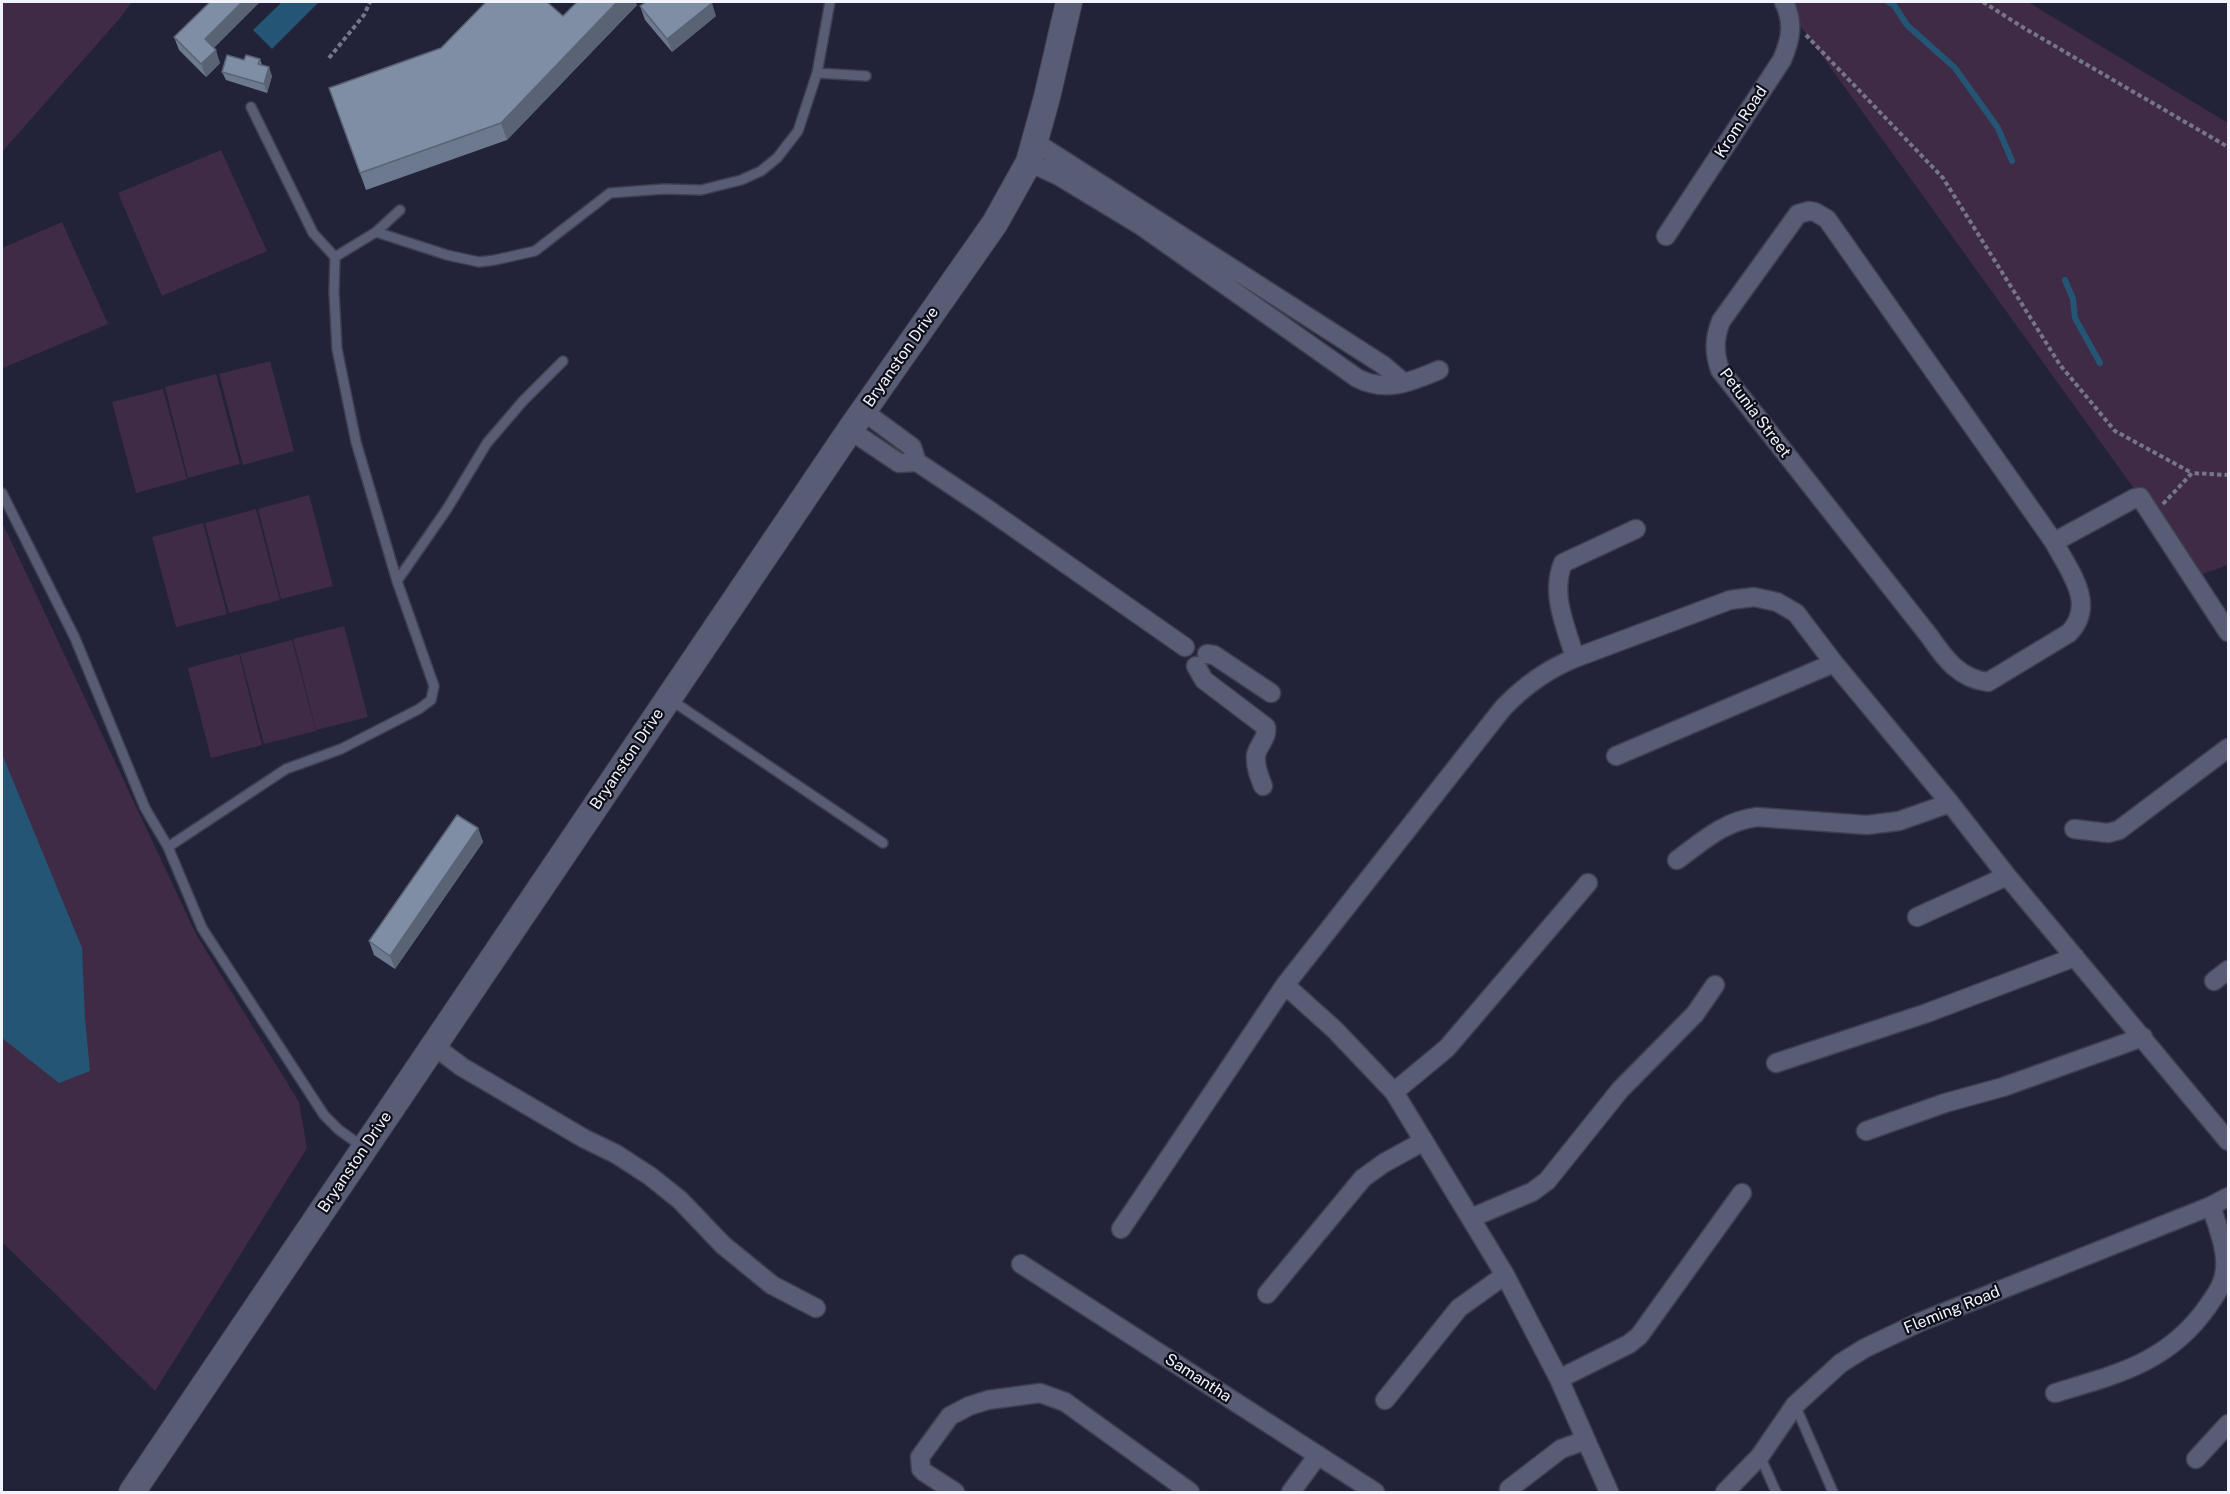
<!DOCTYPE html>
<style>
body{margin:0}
#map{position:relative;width:2230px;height:1494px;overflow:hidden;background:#222339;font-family:"Public Sans",sans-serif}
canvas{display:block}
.frame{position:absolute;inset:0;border:3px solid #f2f4fd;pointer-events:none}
</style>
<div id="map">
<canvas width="2230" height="1494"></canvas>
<div class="frame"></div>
</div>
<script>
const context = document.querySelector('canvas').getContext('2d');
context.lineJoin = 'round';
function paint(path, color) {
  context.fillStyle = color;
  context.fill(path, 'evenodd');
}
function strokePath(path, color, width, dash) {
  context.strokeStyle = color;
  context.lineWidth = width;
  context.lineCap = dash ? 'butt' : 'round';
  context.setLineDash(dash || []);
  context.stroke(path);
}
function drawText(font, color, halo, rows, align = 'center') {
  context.font = font + ' "Public Sans",sans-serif';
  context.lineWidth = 4.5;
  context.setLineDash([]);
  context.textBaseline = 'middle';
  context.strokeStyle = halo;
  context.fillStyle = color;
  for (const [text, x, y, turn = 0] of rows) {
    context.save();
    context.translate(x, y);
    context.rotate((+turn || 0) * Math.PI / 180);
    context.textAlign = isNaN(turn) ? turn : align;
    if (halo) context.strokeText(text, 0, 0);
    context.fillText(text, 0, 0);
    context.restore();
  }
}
paint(new Path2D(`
 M 2,2 L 132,2 L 120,18 L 2,152 Z
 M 1779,2 L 2028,2 L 2228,123 L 2228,565 L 2197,576 L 1789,10 Z
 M 221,150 L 267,251 L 162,296 L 118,193 Z
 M 62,222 L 108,324 L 3,368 L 2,248 Z
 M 270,361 L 294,451 L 243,465 L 219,374 Z
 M 216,374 L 240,464 L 188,478 L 165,387 Z
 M 163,389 L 187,479 L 136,493 L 112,402 Z
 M 309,495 L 333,586 L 281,599 L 258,509 Z
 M 256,509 L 280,600 L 229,613 L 205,523 Z
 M 2,522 L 197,936 L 299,1102 L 307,1148 L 155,1391 L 2,1242 Z
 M 203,523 L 227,614 L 176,627 L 152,537 Z
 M 344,626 L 368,717 L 316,730 L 293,639 Z
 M 292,640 L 316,731 L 264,744 L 240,654 Z
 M 239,654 L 262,745 L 211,758 L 188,668 Z`), '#3f2b45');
paint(new Path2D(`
 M 282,2 L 318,3 L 272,49 L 253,30 Z
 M 2,754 L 82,948 L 85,1018 L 90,1071 L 59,1083 L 2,1038 Z`), '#255575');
strokePath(new Path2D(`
 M 1888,2 L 1894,5 L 1907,25 L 1955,68 L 1998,128 L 2012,161
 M 2065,280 L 2073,299 L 2075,318 L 2100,363`), '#255575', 6);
const lane = new Path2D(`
 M 817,73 L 866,76
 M 376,232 L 447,255 L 479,262 L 495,260 L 535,251 L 610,193 L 664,189 L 701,190 L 741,180 L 761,171 L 777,158 L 798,131 L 817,73 L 830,2
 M 335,257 L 376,232 L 400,210
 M 2,493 L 75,638 L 145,808 L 168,847 L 202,928 L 324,1115 L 339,1130 L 363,1147
 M 397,581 L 447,509 L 487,443 L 523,401 L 563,361
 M 671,700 L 883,843
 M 168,847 L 286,769 L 341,749 L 419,709 L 431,700 L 434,686 L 397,581 L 356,442 L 337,349 L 334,292 L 335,257 L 313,233 L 251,107
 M 1795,1405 L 1833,1492
 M 1760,1456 L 1776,1492`);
const street = new Path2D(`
 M 1035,142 L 1355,347 L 1383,365 L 1404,383
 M 1029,162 L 1059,176 L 1140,225 L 1357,378 C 1386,393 1410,382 1439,370
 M 1809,211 L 1815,212 L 1827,219 L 2054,542 C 2069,571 2097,604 2069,633 L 1988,682 C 1960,679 1945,659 1930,637 L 1720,370 C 1714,352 1714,339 1721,321 L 1798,214 Z
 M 1666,236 L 1782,60 C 1791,39 1794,23 1784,2
 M 863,411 L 912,447 L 917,462
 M 850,430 L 899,463 L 917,462 L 986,508 L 1185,647
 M 2054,542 L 2135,498 L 2140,497 L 2228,632
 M 1207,654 L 1214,655 L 1271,693
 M 1575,658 C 1566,626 1550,595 1563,563 L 1636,529
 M 1196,666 L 1204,680 L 1266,727 C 1268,738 1258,745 1256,755 C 1255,766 1259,776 1263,786
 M 1616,756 L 1834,663
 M 2074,829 L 2108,833 L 2119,830 L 2228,748
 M 1677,860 C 1703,841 1724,821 1757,817 L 1867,825 L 1899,821 L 1950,803
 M 1917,917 L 2007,876
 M 2214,981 L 2228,970
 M 1285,985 L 1335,1030 L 1394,1092 L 1505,1275 L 1559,1379 L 1609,1492
 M 434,1046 L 462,1067 L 585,1139 L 616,1154 L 650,1176 L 680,1200 L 723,1245 L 772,1285 L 816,1308
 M 1776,1063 L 1927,1013 L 2075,957
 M 1394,1092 L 1447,1048 L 1588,883
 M 1866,1131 L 1945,1103 L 2003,1087 L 2143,1037
 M 1471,1218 L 1532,1192 L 1547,1181 L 1620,1090 L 1695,1014 L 1715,985
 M 1121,1229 L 1285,985 L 1503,708 C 1523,687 1548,669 1575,658 L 1730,600 L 1754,597 L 1777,602 L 1796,613 L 1834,663 L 1950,803 L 2007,876 L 2228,1141
 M 1021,1264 L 1375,1492
 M 1267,1294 L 1363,1178 L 1384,1163 L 1424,1141
 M 1559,1379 L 1629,1344 L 1639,1336 L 1742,1193
 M 2055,1393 C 2117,1374 2168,1363 2208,1306 C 2216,1294 2224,1284 2225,1269 C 2227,1249 2217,1225 2211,1206
 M 1385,1400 L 1459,1308 L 1505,1275
 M 2196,1459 L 2228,1424
 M 1509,1489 L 1561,1449 L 1586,1440
 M 955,1492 L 924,1472 L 921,1469 L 920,1457 L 950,1416 L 969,1406 L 988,1400 L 1040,1393 L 1065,1402 L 1190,1492
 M 1291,1492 L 1318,1455
 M 1725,1492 L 1760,1456 L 1795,1405 L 1841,1363 L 1865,1348 L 1920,1322 L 2211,1206 L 2228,1197`);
const secondary = new Path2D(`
 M 132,1492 L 850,430 L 995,223 L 1029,162 L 1047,97 L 1069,2`);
strokePath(lane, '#3e3f50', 12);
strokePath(street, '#3e3f50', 21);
strokePath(secondary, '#3e3f50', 28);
strokePath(new Path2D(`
 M 1983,2 L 2024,28 L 2228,147
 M 1806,35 L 1943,178 L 2060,365 L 2115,431 L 2192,473
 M 329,58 L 364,15 L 370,2
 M 2163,504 L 2192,473 L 2228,475`), '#757687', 4, [4.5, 3]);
strokePath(lane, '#595c75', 9);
strokePath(street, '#595c75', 18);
strokePath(secondary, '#595c75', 26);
paint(new Path2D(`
 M 577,2 L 635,2 L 637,5 L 507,140 L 366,190 L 329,88 L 563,16 Z
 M 640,6 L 716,16 L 672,52 L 645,20 Z
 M 174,37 L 214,48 L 220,63 L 206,77 L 179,50 Z
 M 260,59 L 262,65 L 272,76 L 267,93 L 226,80 L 222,72 L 244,60 Z
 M 478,828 L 483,842 L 395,969 L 374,955 L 369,941 Z`), '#6d798e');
paint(new Path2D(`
 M 242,2 L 260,2 L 210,52 L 205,39 Z
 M 617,2 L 635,2 L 637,5 L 507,140 L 501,123 Z
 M 712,3 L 716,16 L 672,52 L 667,39 Z
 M 216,50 L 220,63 L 206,77 L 201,64 Z
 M 269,67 L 272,76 L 267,93 L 264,84 Z
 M 478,828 L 483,842 L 395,969 L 390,956 Z`), '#596374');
const building = new Path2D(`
 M 210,2 L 242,2 L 205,39 L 216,50 L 201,64 L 174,37 Z
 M 486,2 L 547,2 L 563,16 L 577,2 L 617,2 L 501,123 L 360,173 L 329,88 L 441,48 Z
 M 646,2 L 711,2 L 712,3 L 667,39 L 640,6 Z
 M 227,55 L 244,60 L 246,55 L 260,59 L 258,64 L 269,67 L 264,84 L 222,72 Z
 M 457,815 L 478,828 L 390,956 L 369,941 Z`);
paint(building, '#7f8da5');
strokePath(building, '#596374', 1.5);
drawText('16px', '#f2f4fd', '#0d0e17', [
 ["Krom Road",1741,122,-57],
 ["Bryanston Drive",901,357,-55],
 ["Petunia Street",1755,413,53],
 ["Bryanston Drive",627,759,-56],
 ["Bryanston Drive",355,1162,-56],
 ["Fleming Road",1952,1310,-22],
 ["Samantha",1198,1378,33]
]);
</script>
